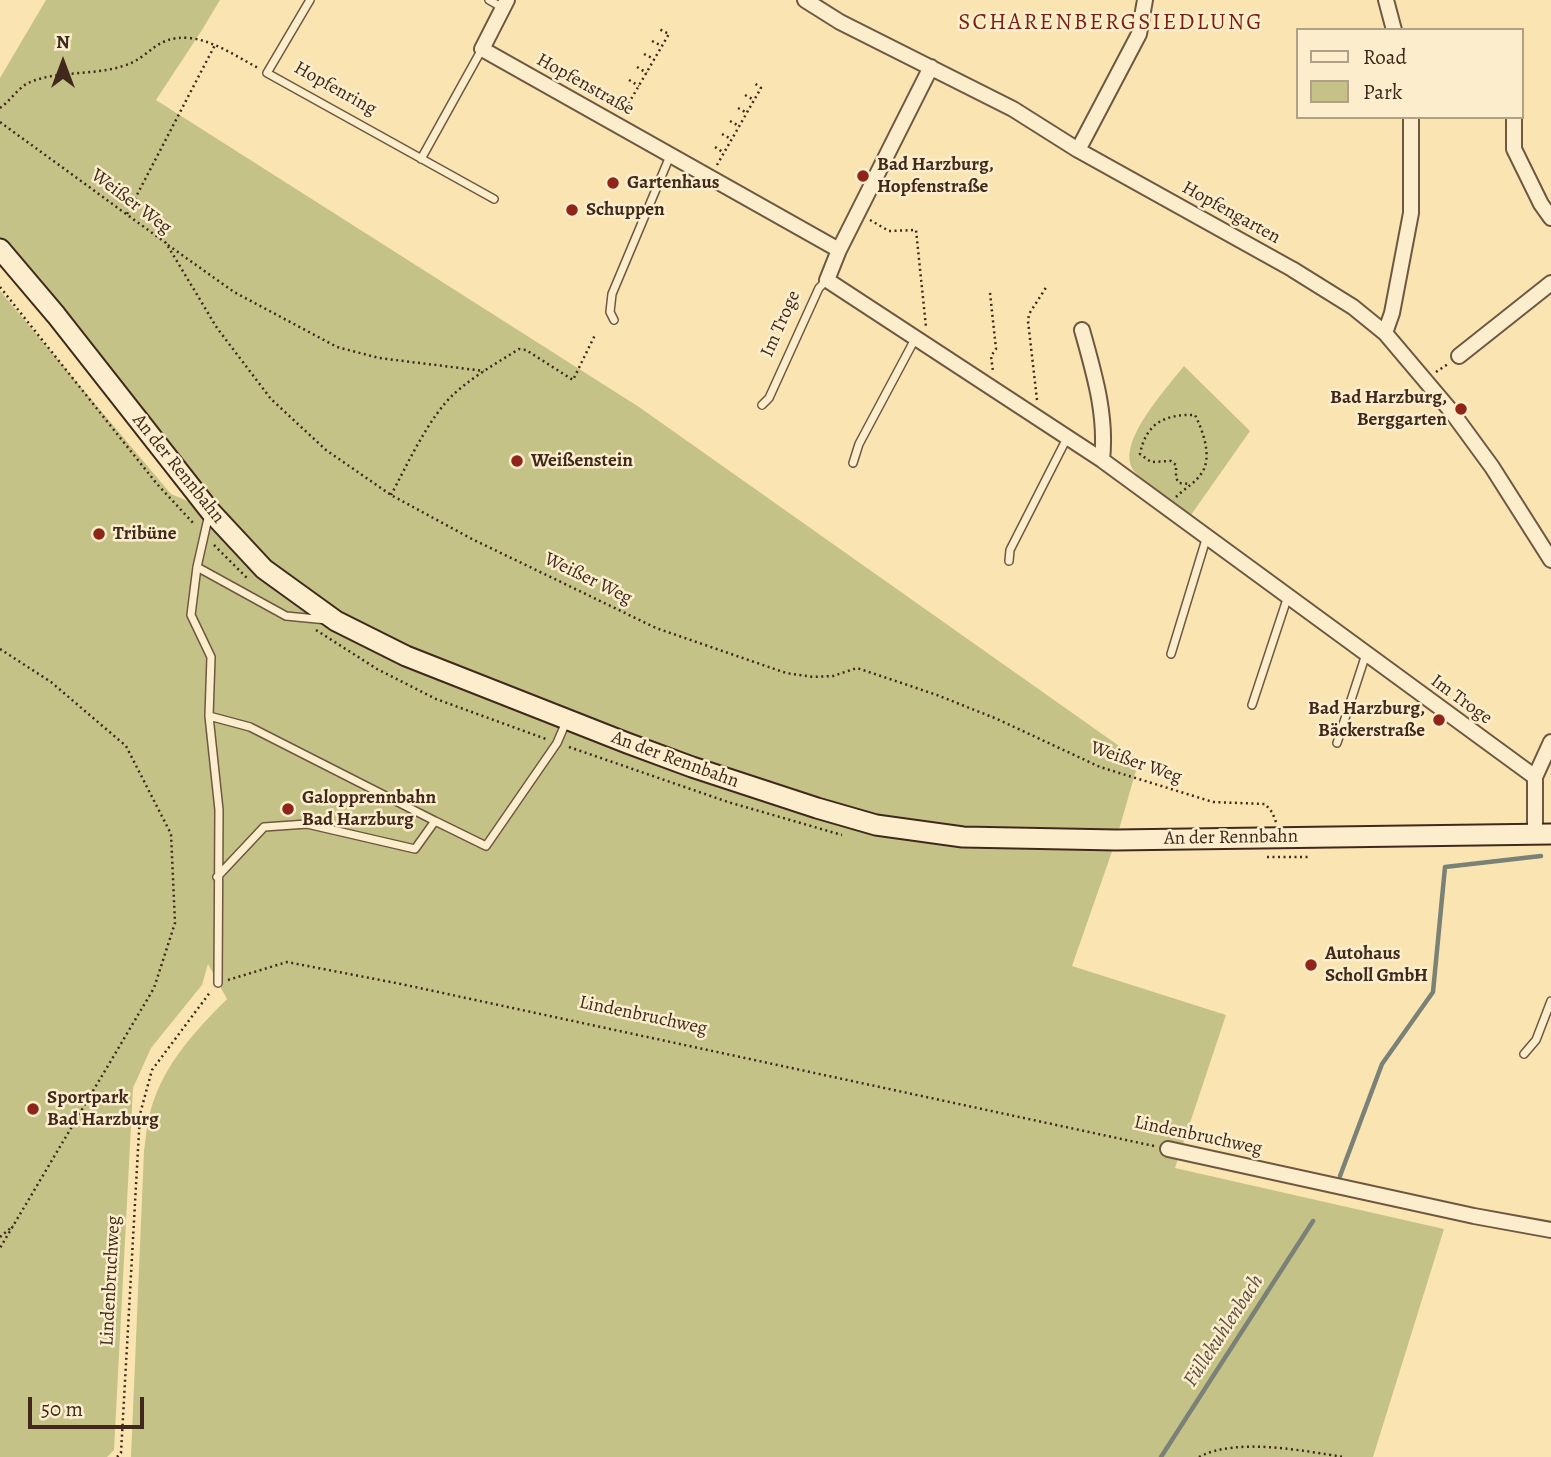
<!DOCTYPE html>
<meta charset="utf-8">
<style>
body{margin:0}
#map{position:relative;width:1551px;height:1457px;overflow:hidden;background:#fae5b2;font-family:Alegreya,serif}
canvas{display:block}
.legend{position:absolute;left:1296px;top:28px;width:228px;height:91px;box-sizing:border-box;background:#fceecd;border:2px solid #b19f86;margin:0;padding:9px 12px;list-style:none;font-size:21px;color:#41281c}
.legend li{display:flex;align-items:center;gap:14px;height:35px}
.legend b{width:35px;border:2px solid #b19f86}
.north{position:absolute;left:28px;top:28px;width:70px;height:70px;-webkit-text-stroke:5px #fceecd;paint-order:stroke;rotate:0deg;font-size:19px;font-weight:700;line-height:28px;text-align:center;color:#41281c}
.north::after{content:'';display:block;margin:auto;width:24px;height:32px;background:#41281c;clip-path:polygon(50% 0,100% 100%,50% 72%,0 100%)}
.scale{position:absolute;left:28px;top:1397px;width:116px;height:32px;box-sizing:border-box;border:4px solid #41281c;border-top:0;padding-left:9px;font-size:21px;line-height:24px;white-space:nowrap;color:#41281c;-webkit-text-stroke:5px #fceecd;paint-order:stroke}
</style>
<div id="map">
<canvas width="1551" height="1457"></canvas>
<ul class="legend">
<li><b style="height:9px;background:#fceecd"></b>Road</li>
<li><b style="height:19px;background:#c5c288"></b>Park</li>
</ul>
<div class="north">N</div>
<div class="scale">50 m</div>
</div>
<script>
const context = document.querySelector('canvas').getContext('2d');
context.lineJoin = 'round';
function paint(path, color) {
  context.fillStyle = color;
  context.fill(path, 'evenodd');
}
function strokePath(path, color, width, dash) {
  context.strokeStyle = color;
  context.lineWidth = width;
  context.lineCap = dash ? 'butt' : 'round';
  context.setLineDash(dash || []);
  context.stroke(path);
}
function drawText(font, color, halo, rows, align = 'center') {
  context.font = font + ' Alegreya,serif';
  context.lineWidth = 5;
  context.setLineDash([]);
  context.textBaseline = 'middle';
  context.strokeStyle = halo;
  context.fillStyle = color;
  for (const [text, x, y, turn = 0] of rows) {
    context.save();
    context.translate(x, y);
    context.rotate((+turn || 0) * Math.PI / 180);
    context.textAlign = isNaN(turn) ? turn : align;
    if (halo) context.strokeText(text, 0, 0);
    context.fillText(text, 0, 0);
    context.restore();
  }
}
paint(new Path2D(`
 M 46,0 L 220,0 L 202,30 L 156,100 L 639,407 L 1139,760 L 1116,840 L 1072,966 L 1226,1015 L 1175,1168 L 1444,1229 L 1373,1457 L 131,1457 L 144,1151 C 146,1138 147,1122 151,1109 C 164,1064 195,1031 227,999 L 208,964 L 202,985 L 151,1048 L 133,1088 L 114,1450 L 107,1457 L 0,1457 L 0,291 L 171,494 L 209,510 L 0,250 L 0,78 Z
 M 1184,366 L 1250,431 L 1191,515 C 1175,503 1147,486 1135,472 C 1112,446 1168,387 1184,366 Z`), '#c5c288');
strokePath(new Path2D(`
 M 1340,1176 L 1382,1064 L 1433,992 L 1445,867 L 1541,856
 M 1161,1457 L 1313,1221`), '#7a8177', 4.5);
const lane = new Path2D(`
 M 310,0 L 267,73 L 494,199
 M 489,0 L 503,8
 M 421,159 L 482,49
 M 614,320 L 610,312 L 612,294 L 670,156
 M 762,405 L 769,398 L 819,288 L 827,280
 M 853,463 L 859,444 L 915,339
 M 209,514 L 197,567 L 191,615 L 211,657 L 209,716 L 219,810 L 218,983
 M 1009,561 L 1010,550 L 1067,438
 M 197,567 L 286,616 L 327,620
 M 1171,654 L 1207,536
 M 1252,705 L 1288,596
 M 209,716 L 250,727 L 435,821
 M 1337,743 L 1366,654
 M 217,877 L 264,827 L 307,824 L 415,849 L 435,821 L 486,846 L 557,743 L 566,722
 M 1524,1054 L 1536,1040 L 1551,1001`);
const street = new Path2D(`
 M 507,0 L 482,49 L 839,250
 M 805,0 L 840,22 L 1013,109 L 1078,150 L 1292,269 L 1353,307 L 1385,333 L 1451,411 L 1492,467 L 1551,560
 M 1386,0 L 1394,30
 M 931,67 L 839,250 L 827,280 L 1102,460 L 1535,777
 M 1514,117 L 1514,149 L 1541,204 L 1551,218
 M 1078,150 L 1139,34 L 1145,0
 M 1082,330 C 1094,373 1107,415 1102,460
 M 1385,333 L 1392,313 L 1411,213 L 1411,117
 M 1459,356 L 1551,283
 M 1535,833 L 1535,777 L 1551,742
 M 1168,1149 L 1474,1216 L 1551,1230`);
const secondary = new Path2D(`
 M 0,249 L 56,315 L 210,511 L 264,569 L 336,621 L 406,656 L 627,743 L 692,767 L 817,808 L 876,825 L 963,837 L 1116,840 L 1551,834`);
strokePath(lane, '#6f5742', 10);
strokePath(street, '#6f5742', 18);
strokePath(secondary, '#41281c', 23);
strokePath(new Path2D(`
 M 652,41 L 662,46
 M 644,54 L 654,59
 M 637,67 L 647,73
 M 629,80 L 639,86
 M 745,95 L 754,100
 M 0,108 C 10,101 17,89 28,83 C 57,70 93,76 123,66 C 151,58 154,35 190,38 C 214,41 236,56 258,68
 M 738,108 L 747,113
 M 623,113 L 669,34 L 659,29
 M 730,121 L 739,126
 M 0,122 L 166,243 L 217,328 L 271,399 L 326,450 L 391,495 L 472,539 L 656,628 L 786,673 L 813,677 L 833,676 L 857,668 L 937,695 L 997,719 L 1100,767 L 1213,802 L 1265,804 L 1272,812 L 1276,822
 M 722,134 L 731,139
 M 715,147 L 724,153
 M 717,165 L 761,88 L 753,82
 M 127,214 L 215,45
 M 870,220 L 889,231 L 916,230 L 926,327
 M 168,245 L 234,292 L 337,347 L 379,358 L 484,371
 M 0,287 L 157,484 L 195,525
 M 990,293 L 996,349 L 991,356 L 993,372
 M 1436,372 L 1448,364
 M 1037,400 L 1028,321 L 1029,314 L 1047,286
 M 391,495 C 407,465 430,415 455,393 C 475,375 497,363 519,349 L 526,350 L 573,380 L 595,335
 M 1176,497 C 1184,489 1195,483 1201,474 C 1213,458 1203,431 1195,415 C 1165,414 1146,423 1140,454 L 1151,462 L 1171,461 L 1176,465 L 1176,478 L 1179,483 L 1190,484
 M 214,545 L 249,580
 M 316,630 L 377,669 L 436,699 L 546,739
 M 0,649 L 51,682 L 126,746 L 171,834 L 175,923 L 154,988 L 0,1248
 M 569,747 L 728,802 L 842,835
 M 1267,857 L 1309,857
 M 228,980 L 287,962 L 401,984 L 1154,1146
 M 0,1237 L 13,1226
 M 117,1457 L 121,1453 L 140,1114 L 152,1070 L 211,991
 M 1199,1457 C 1237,1437 1303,1451 1344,1457`), '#41281c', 2.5, [2, 3.5]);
strokePath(lane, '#fceecd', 7);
strokePath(street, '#fceecd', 14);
strokePath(secondary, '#fceecd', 19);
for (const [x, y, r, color] of [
 [863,176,7,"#8f2418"],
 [613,183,7,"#8f2418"],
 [572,210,7,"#8f2418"],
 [1461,409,7,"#8f2418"],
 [517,461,7,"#8f2418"],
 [99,534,7,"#8f2418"],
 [1439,720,7,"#8f2418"],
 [288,809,7,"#8f2418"],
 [1311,965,7,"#8f2418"],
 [33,1109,7,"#8f2418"]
]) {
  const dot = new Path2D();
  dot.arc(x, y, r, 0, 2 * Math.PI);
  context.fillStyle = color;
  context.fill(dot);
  strokePath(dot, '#fceecd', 2.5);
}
drawText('19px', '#41281c', '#fceecd', [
 ["Hopfenstraße",585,85,29],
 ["Hopfenring",335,89,29],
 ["Weißer Weg",131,202,37],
 ["Hopfengarten",1231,213,29],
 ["Im Troge",781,324,-66],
 ["An der Rennbahn",178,469,51],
 ["Weißer Weg",588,579,26],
 ["Im Troge",1461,700,36],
 ["An der Rennbahn",675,760,20],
 ["Weißer Weg",1136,763,19],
 ["An der Rennbahn",1231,838,-1],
 ["Lindenbruchweg",643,1016,12],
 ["Lindenbruchweg",1198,1136,12],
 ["Lindenbruchweg",111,1281,-87]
]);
drawText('bold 19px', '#41281c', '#fceecd', [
 ["Bad Harzburg,",877,165],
 ["Hopfenstraße",877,187],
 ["Gartenhaus",627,183],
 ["Schuppen",586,210],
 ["Bad Harzburg,",1447,398,"right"],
 ["Berggarten",1447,420,"right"],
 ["Weißenstein",531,461],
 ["Tribüne",113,534],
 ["Bad Harzburg,",1425,709,"right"],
 ["Bäckerstraße",1425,731,"right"],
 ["Galopprennbahn",302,798],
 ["Bad Harzburg",302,820],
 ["Autohaus",1325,954],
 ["Scholl GmbH",1325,976],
 ["Sportpark",47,1098],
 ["Bad Harzburg",47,1120]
], 'left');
drawText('italic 21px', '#594d42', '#fceecd', [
 ["Füllekuhlenbach",1224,1331,-57]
]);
context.letterSpacing = '2px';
drawText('23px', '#7a1f14', '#fceecd', [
 ["SCHARENBERGSIEDLUNG",1111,23]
]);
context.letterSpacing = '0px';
</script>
